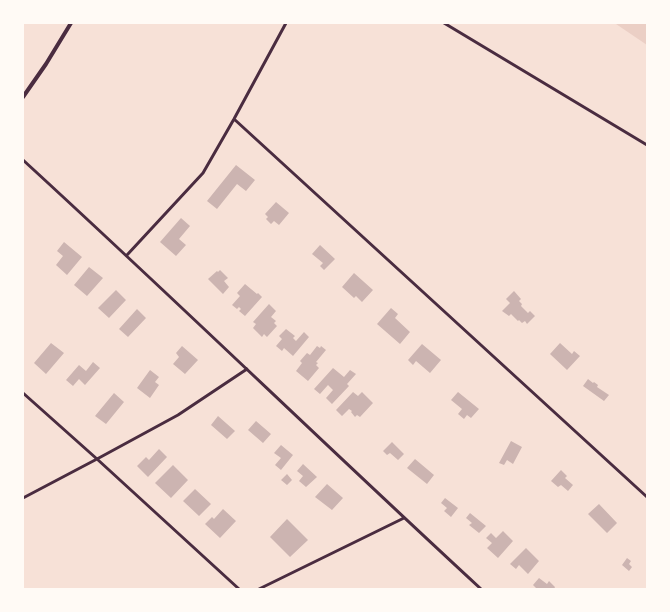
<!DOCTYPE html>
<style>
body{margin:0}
#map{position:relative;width:670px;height:612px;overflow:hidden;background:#f7e1d7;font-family:Figtree,sans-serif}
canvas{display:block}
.frame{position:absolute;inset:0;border:24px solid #fffaf5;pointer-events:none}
</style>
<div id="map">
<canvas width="670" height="612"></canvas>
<div class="frame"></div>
</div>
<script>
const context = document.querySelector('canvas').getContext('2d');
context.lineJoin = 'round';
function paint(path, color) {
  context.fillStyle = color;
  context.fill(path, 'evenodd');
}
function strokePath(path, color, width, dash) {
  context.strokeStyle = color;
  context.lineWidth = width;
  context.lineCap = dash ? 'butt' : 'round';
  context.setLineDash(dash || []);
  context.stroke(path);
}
paint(new Path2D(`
 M 615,23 L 647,23 L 647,45 L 616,24 Z`), '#ebcfc5');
paint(new Path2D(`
 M 236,165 L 255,180 L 246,191 L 237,184 L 217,209 L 207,201 Z
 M 276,202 L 289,213 L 279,225 L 274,221 L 271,224 L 266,219 L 268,217 L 265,214 Z
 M 181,218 L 190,226 L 179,239 L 186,245 L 176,256 L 160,242 Z
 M 64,242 L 82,257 L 67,275 L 56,265 L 63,256 L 57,251 Z
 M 320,245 L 335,259 L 324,270 L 320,266 L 323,263 L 312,254 Z
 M 89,267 L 103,278 L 87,296 L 74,285 Z
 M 220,270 L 228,278 L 224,281 L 229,287 L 223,294 L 208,279 L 217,271 L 218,272 Z
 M 354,273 L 373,290 L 362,302 L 356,296 L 354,298 L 342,287 Z
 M 245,284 L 257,294 L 258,293 L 262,297 L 245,316 L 239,311 L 241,309 L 239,307 L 237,309 L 232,305 L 240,296 L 237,293 Z
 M 116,290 L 126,300 L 109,318 L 98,308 Z
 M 514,291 L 521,299 L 519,301 L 522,304 L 521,306 L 528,313 L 530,311 L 535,316 L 527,324 L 525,321 L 522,323 L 519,320 L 518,321 L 511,314 L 509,316 L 502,311 L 510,303 L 506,299 Z
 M 269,304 L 276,311 L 271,317 L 276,321 L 274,323 L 277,326 L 267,337 L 264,334 L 262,337 L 253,328 L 256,324 L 253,322 Z
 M 391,308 L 398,314 L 395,318 L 410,332 L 400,344 L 377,324 Z
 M 137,309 L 146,318 L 128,337 L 119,329 Z
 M 286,329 L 295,336 L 293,338 L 296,341 L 304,332 L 309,337 L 293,356 L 284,348 L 282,351 L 276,346 L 282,339 L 279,336 Z
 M 51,343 L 64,353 L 46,374 L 34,363 Z
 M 560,343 L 572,354 L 574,351 L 580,356 L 567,370 L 550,354 Z
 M 422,344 L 441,360 L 430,373 L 416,361 L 413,365 L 408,360 Z
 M 182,346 L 198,360 L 185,374 L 173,364 L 179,357 L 176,353 Z
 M 317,346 L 320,348 L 321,346 L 326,350 L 316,362 L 318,363 L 316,365 L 319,368 L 308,381 L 296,371 L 302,363 L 300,361 L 307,353 L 310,355 Z
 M 93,362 L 100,368 L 85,385 L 79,379 L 73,386 L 66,380 L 79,365 L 86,371 Z
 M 333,368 L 344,377 L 350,370 L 356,374 L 347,384 L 349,386 L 332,404 L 326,398 L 333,390 L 328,385 L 320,394 L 314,389 Z
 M 150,370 L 159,377 L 155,382 L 159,385 L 150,398 L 137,388 Z
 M 588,379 L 593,383 L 594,382 L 598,385 L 597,387 L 609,395 L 604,401 L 583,386 Z
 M 353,392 L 358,396 L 362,392 L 373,403 L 360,417 L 357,415 L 355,417 L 351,412 L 352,411 L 349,409 L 342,416 L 336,410 Z
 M 458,392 L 479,409 L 471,418 L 467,415 L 464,419 L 458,414 L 462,409 L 451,400 Z
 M 114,393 L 124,402 L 106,424 L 95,416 Z
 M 218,416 L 235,431 L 227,439 L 211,425 Z
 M 256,421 L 271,434 L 263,443 L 248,430 Z
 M 511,441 L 522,447 L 513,464 L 507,460 L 504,465 L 499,463 Z
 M 392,442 L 404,454 L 398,460 L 390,453 L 387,455 L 383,451 Z
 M 281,445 L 293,455 L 281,470 L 275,465 L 281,458 L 274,453 Z
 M 159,449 L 167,457 L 148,477 L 137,466 L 146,457 L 149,460 Z
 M 415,459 L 434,475 L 427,484 L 407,468 Z
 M 303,464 L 317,477 L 306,487 L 299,481 L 303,476 L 297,471 Z
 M 173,465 L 188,480 L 171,498 L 155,483 Z
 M 561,470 L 567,476 L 565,478 L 573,485 L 568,491 L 561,485 L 558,487 L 551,481 Z
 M 287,474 L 292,480 L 287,485 L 281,480 Z
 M 327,484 L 343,498 L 332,510 L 315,497 Z
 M 195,489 L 211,504 L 199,516 L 183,501 Z
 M 445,498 L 458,508 L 451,517 L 444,511 L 447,508 L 441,503 Z
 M 599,504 L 617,523 L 607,533 L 588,514 Z
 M 223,509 L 236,521 L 220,538 L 205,524 L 212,517 L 214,519 Z
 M 470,513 L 486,526 L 479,533 L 469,525 L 472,523 L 466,518 Z
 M 287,519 L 308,540 L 290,557 L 270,537 Z
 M 503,531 L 513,541 L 498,558 L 487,548 L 492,543 L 486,538 L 491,533 L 496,538 Z
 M 526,548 L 539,561 L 528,574 L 519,565 L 516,569 L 510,564 Z
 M 627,558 L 631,561 L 629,564 L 632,567 L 629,571 L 622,565 Z
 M 539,578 L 547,584 L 549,581 L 555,587 L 554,589 L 537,589 L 533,585 Z`), '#ccb4b1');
strokePath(new Path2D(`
 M 444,23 L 647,145
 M 234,119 L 647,497
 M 23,160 C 177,301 327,447 481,589
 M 127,255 L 203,173 L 234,119 L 286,23
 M 23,393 L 97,459 L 239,589
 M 23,498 L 97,459 L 178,415 L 247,369
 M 259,589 L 404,518`), '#4a2c40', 3);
strokePath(new Path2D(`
 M 23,97 L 46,64 L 71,23`), '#4a2c40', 4);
</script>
